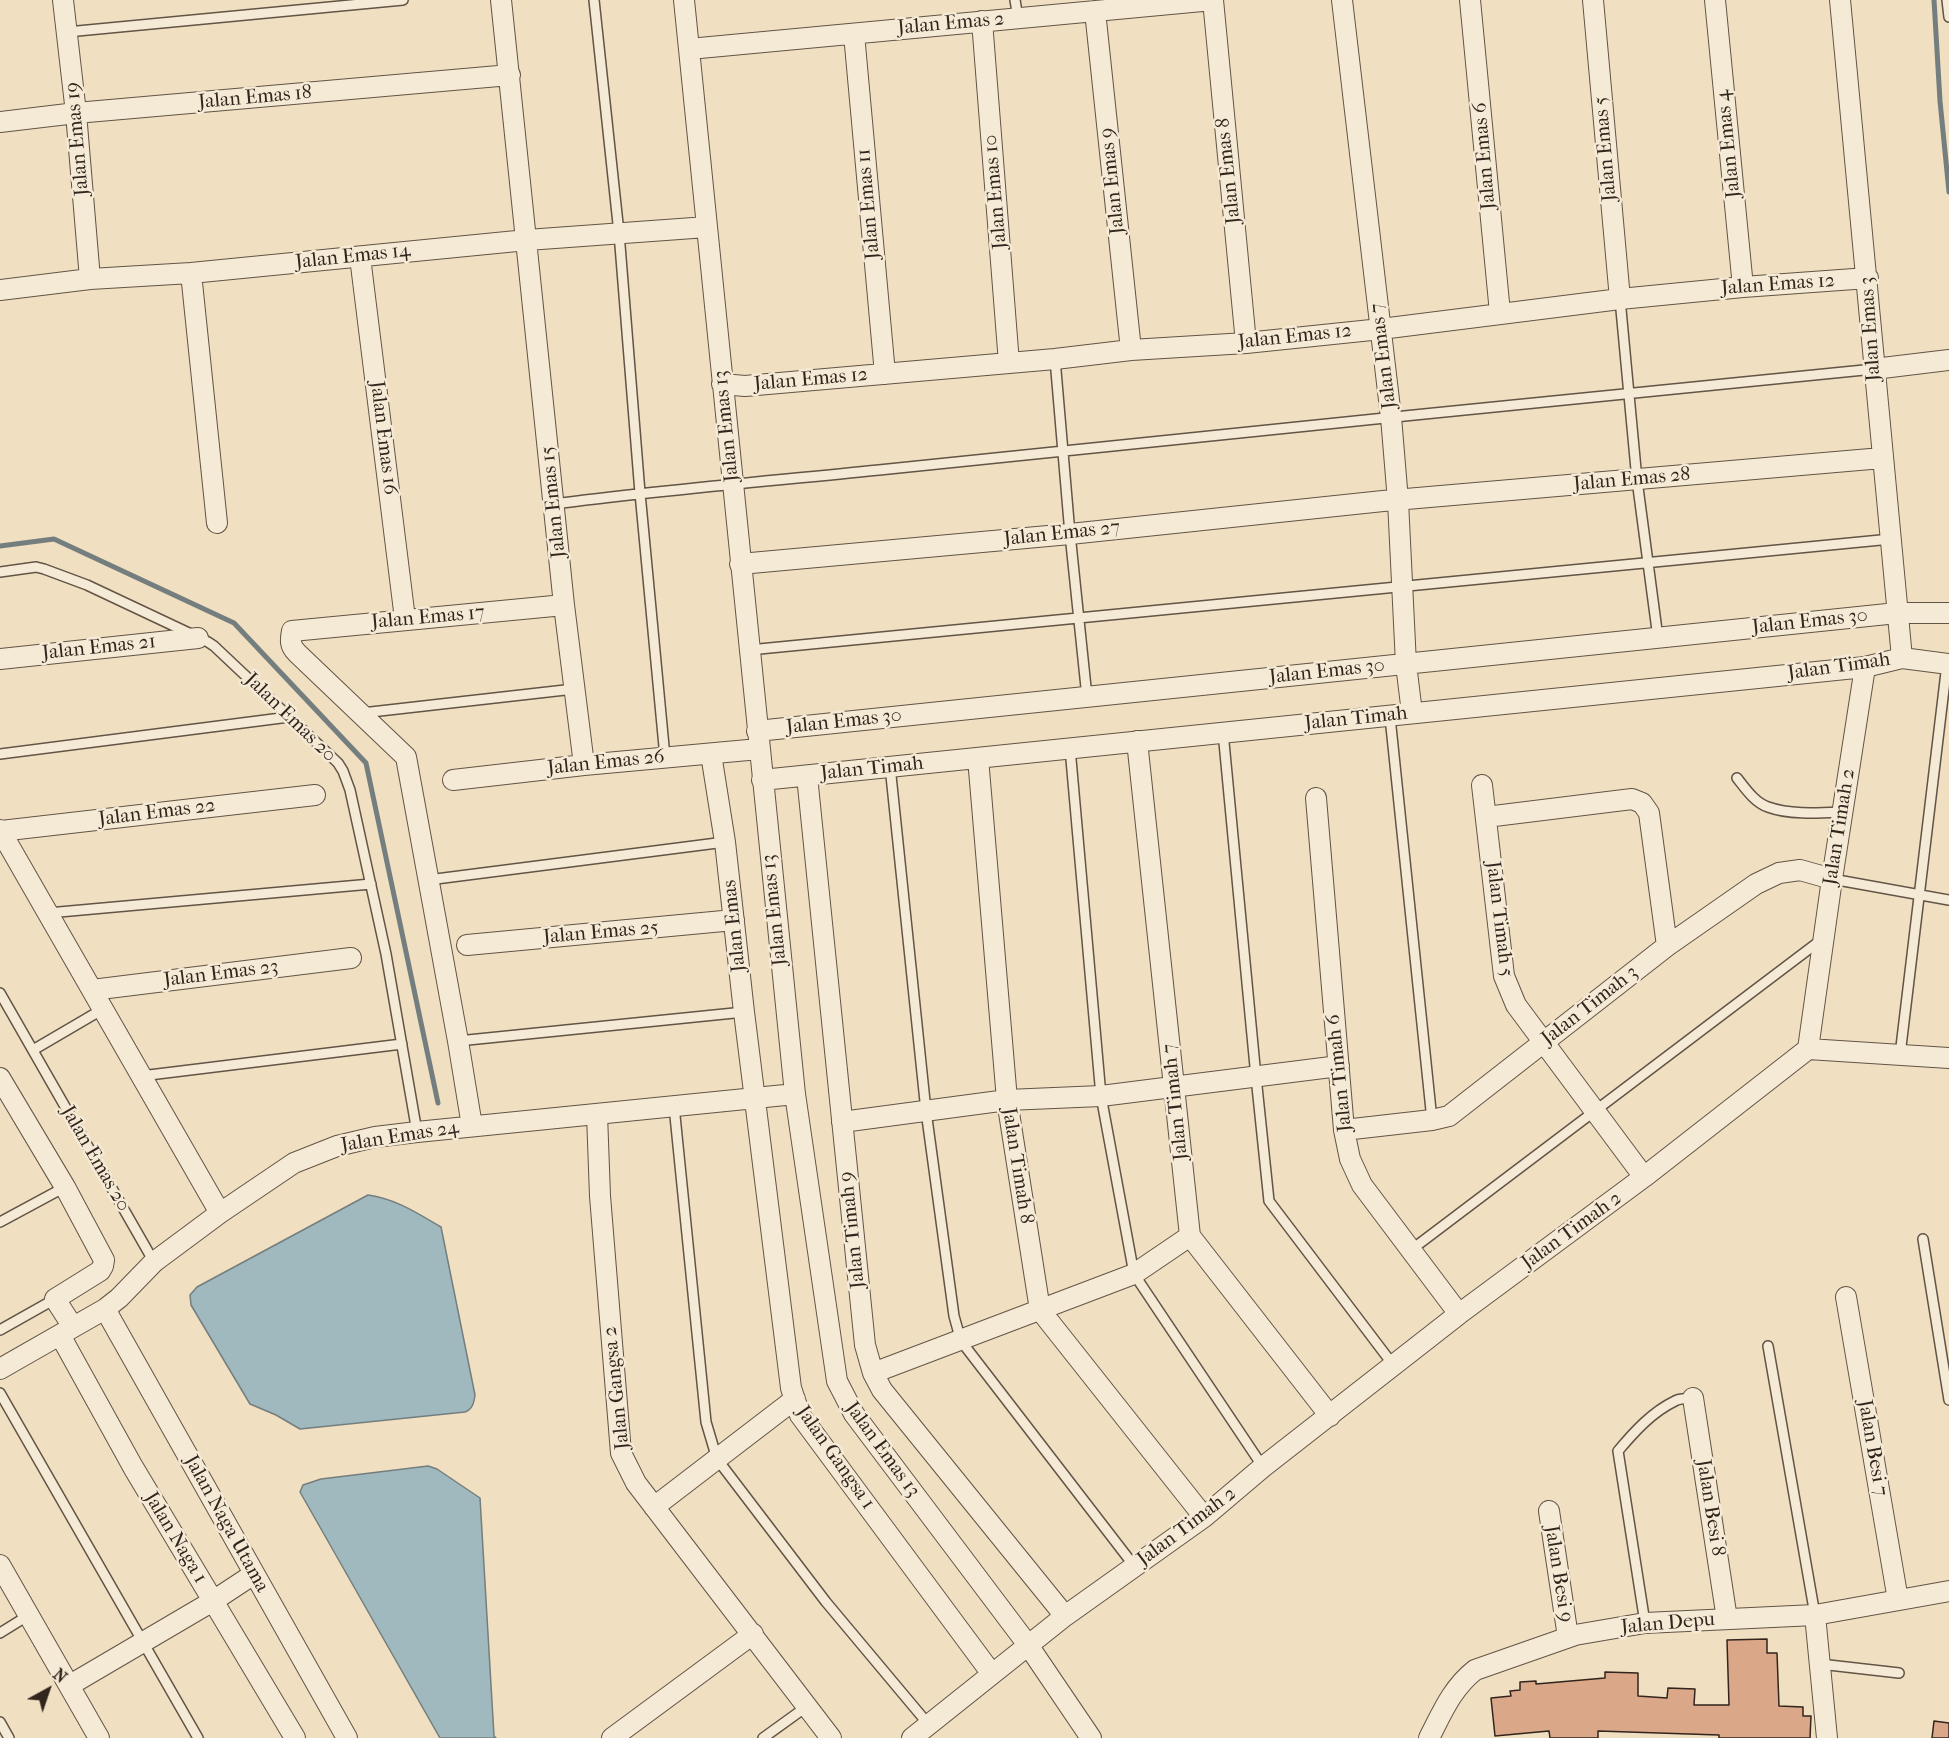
<!DOCTYPE html>
<style>
body{margin:0}
#map{position:relative;width:1949px;height:1738px;overflow:hidden;background:#f0dfc0;font-family:"IM FELL French Canon",serif}
canvas{display:block}
.north{position:absolute;left:18px;top:1660px;width:60px;height:60px;-webkit-text-stroke:4px #f5ead6;paint-order:stroke;rotate:40deg;font-size:16px;font-weight:700;line-height:24px;text-align:center;color:#32251d}
.north::after{content:'';display:block;margin:auto;width:21px;height:27px;background:#32251d;clip-path:polygon(50% 0,100% 100%,50% 72%,0 100%)}
</style>
<div id="map">
<canvas width="1949" height="1738"></canvas>
<div class="north">N</div>
</div>
<script>
const context = document.querySelector('canvas').getContext('2d');
context.lineJoin = 'round';
function paint(path, color) {
  context.fillStyle = color;
  context.fill(path, 'evenodd');
}
function strokePath(path, color, width, dash) {
  context.strokeStyle = color;
  context.lineWidth = width;
  context.lineCap = dash ? 'butt' : 'round';
  context.setLineDash(dash || []);
  context.stroke(path);
}
function drawText(font, color, halo, rows, align = 'center') {
  context.font = font + ' "IM FELL French Canon",serif';
  context.lineWidth = 5;
  context.setLineDash([]);
  context.textBaseline = 'middle';
  context.strokeStyle = halo;
  context.fillStyle = color;
  for (const [text, x, y, turn = 0] of rows) {
    context.save();
    context.translate(x, y);
    context.rotate((+turn || 0) * Math.PI / 180);
    context.textAlign = isNaN(turn) ? turn : align;
    if (halo) context.strokeText(text, 0, 0);
    context.fillText(text, 0, 0);
    context.restore();
  }
}
const water = new Path2D(`
 M 368,1195 C 396,1199 417,1213 441,1227 L 475,1395 C 474,1402 473,1409 465,1412 L 300,1429 L 276,1415 L 250,1404 L 191,1305 L 190,1295 L 197,1287 Z
 M 428,1466 L 437,1469 L 480,1498 L 494,1736 L 496,1738 L 440,1738 L 300,1492 L 303,1485 L 321,1479 Z`);
paint(water, '#a0b9be');
strokePath(water, '#747e7e', 1.5);
strokePath(new Path2D(`
 M 1934,0 L 1940,101 L 1949,192
 M 0,546 L 54,539 L 234,623 L 366,763 L 438,1103`), '#747e7e', 5);
const building = new Path2D(`
 M 1767,1639 L 1767,1653 L 1777,1653 L 1779,1706 L 1803,1707 L 1803,1716 L 1811,1716 L 1810,1738 L 1719,1738 L 1719,1735 L 1598,1731 L 1598,1738 L 1550,1738 L 1549,1731 L 1495,1736 L 1491,1698 L 1511,1696 L 1510,1691 L 1520,1690 L 1520,1682 L 1536,1681 L 1536,1684 L 1605,1678 L 1605,1672 L 1638,1673 L 1638,1696 L 1667,1698 L 1668,1688 L 1695,1689 L 1694,1705 L 1729,1705 L 1727,1640 Z
 M 1934,1721 L 1949,1723 L 1949,1738 L 1932,1738 Z`);
paint(building, '#daa789');
strokePath(building, '#32251d', 1.5);
const lane = new Path2D(`
 M 594,0 L 619,233 L 640,493 L 665,757
 M 1015,0 L 1018,18
 M 1947,0 L 1949,17
 M 67,32 L 403,0
 M 1620,299 L 1637,480 L 1658,638
 M 1055,359 L 1070,534 L 1087,697
 M 554,504 C 662,490 771,481 879,470 C 1211,434 1542,403 1874,369
 M 0,572 L 36,567 L 44,569 L 87,585 L 208,642 L 214,646 L 338,763 L 343,771 L 350,790 L 386,954 L 417,1132
 M 749,650 L 1891,539
 M 362,713 L 574,689
 M 1390,717 L 1432,1120
 M 1223,732 L 1256,1077 L 1269,1201 L 1394,1366
 M 1070,748 L 1101,1096 L 1134,1274 L 1263,1467
 M 0,754 L 289,717
 M 890,766 L 926,1111 L 954,1316 L 961,1341 L 1135,1567
 M 1737,778 C 1745,788 1755,803 1768,807 C 1790,815 1819,813 1843,812
 M 1832,879 L 1949,900
 M 428,880 L 725,842
 M 48,913 L 371,884
 M 0,993 L 154,1262
 M 458,1041 L 744,1012
 M 33,1050 L 103,1009
 M 1900,1055 L 1947,664
 M 141,1076 L 402,1044
 M 674,1106 L 706,1422 L 717,1459 L 826,1602 L 929,1725
 M 0,1222 L 65,1187
 M 1923,1239 L 1949,1400
 M 1411,1250 L 1821,940
 M 0,1330 L 55,1299
 M 1768,1346 L 1815,1615
 M 0,1393 L 198,1738
 M 1645,1623 L 1618,1451 C 1634,1432 1652,1412 1675,1401 C 1680,1398 1687,1399 1693,1398
 M 0,1633 L 29,1615
 M 1820,1664 L 1899,1673
 M 0,1722 L 9,1738
 M 763,1738 L 806,1707`);
const street = new Path2D(`
 M 63,0 L 76,113 L 90,279
 M 501,0 L 564,605 L 584,765
 M 684,0 L 795,1094 L 837,1381 L 854,1414 L 1028,1645 L 1091,1738
 M 1213,0 L 1246,343
 M 1342,0 L 1391,417 L 1398,501 L 1406,664 L 1412,713
 M 1470,0 L 1500,313
 M 1593,0 L 1620,299
 M 1715,0 L 1743,287
 M 1840,0 L 1902,658
 M 1095,11 L 1131,350
 M 982,21 L 1009,363
 M 854,34 L 885,374
 M 689,49 L 1213,0
 M 0,122 L 76,113 L 510,75
 M 360,257 L 405,619
 M 191,273 L 217,523
 M 0,290 L 90,279 L 191,273 L 527,240 L 707,227
 M 1874,369 L 1949,360
 M 722,384 L 745,386 L 1055,359 L 1131,350 L 1246,343 L 1381,329 L 1620,299 L 1743,287 L 1868,278
 M 740,564 L 1070,534 L 1383,501 L 1882,458
 M 0,659 L 198,638
 M 757,731 L 1897,613 L 1949,613
 M 1137,741 L 1190,1236 L 1330,1416
 M 711,754 L 725,842 L 744,1012 L 791,1388 L 800,1415 L 992,1674
 M 978,758 L 1007,1100 L 1040,1310 L 1204,1517
 M 807,776 L 865,1345 L 873,1373 L 882,1390 L 1065,1616
 M 453,780 L 584,765 L 759,749
 M 762,780 L 1865,667 L 1902,658 L 1949,664
 M 1482,785 L 1504,976 L 1516,1005 L 1644,1177
 M 1316,798 L 1344,1130 L 1350,1159 L 1362,1185 L 1459,1314
 M 1486,817 L 1632,799 L 1642,803 L 1649,813 L 1667,946
 M 0,830 L 220,1213
 M 0,831 L 315,795
 M 467,945 L 734,920
 M 92,990 L 351,958
 M 1808,1049 L 1949,1058
 M 0,1078 L 65,1187 L 104,1260 L 103,1266 L 100,1271 L 55,1299 L 73,1327
 M 597,1114 L 600,1196 L 621,1453 L 636,1483 L 831,1738
 M 842,1122 L 1007,1100 L 1101,1096 L 1339,1066
 M 472,1126 L 458,1041 L 406,757 L 297,653 C 290,646 290,641 292,631 L 564,605
 M 1344,1130 L 1432,1120 L 1449,1116 L 1667,946 L 1756,884 L 1779,873 L 1800,870 L 1832,879
 M 1846,1297 L 1898,1600
 M 105,1309 L 347,1738
 M 60,1335 L 133,1467 L 295,1738
 M 0,1369 L 105,1309 L 119,1298 L 154,1262 L 220,1213 L 294,1163 L 337,1146 L 375,1137 L 417,1132 L 795,1094
 M 873,1373 L 1134,1274 L 1190,1236
 M 1693,1398 L 1727,1619
 M 654,1507 L 795,1399
 M 1549,1511 L 1568,1637
 M 0,1565 L 99,1738
 M 1815,1615 L 1827,1738
 M 70,1685 L 213,1601 L 254,1574
 M 612,1738 L 753,1634
 M 912,1738 L 1065,1616 L 1204,1517 L 1263,1467 L 1459,1314 L 1644,1177 L 1808,1049 L 1832,879 L 1865,667
 M 1429,1738 C 1442,1713 1452,1688 1475,1670 L 1575,1635 L 1645,1623 L 1815,1615 L 1949,1591`);
strokePath(lane, '#625446', 12);
strokePath(street, '#625446', 22);
strokePath(lane, '#f5ead6', 9);
strokePath(street, '#f5ead6', 20);
drawText('20px', '#32251d', '#f5ead6', [
 ["Jalan Emas 2",951,24,-5],
 ["Jalan Emas 18",255,98,-5],
 ["Jalan Emas 19",78,139,-95],
 ["Jalan Emas 4",1729,144,-96],
 ["Jalan Emas 5",1606,149,-95],
 ["Jalan Emas 6",1485,156,-95],
 ["Jalan Emas 8",1229,171,-96],
 ["Jalan Emas 9",1113,181,-96],
 ["Jalan Emas 10",996,192,-95],
 ["Jalan Emas 11",869,204,-95],
 ["Jalan Emas 14",353,257,-6],
 ["Jalan Emas 12",1778,285,-4],
 ["Jalan Emas 3",1871,329,-94],
 ["Jalan Emas 12",1295,337,-6],
 ["Jalan Emas 7",1384,356,-97],
 ["Jalan Emas 12",811,380,-5],
 ["Jalan Emas 13",727,426,-96],
 ["Jalan Emas 16",383,438,83],
 ["Jalan Emas 28",1632,480,-5],
 ["Jalan Emas 15",554,502,-96],
 ["Jalan Emas 27",1062,534,-6],
 ["Jalan Emas 17",428,618,-5],
 ["Jalan Emas 30",1810,622,-6],
 ["Jalan Emas 21",99,648,-6],
 ["Jalan Timah",1839,667,-8],
 ["Jalan Emas 30",1327,672,-6],
 ["Jalan Emas 20",290,718,44],
 ["Jalan Timah",1356,719,-6],
 ["Jalan Emas 30",844,722,-6],
 ["Jalan Emas 26",606,763,-6],
 ["Jalan Timah",872,769,-6],
 ["Jalan Emas 22",157,813,-7],
 ["Jalan Timah 2",1840,827,-81],
 ["Jalan Emas 13",775,910,-96],
 ["Jalan Timah 5",1499,919,83],
 ["Jalan Emas",735,926,-96],
 ["Jalan Emas 25",601,933,-5],
 ["Jalan Emas 23",221,974,-7],
 ["Jalan Timah 3",1590,1006,-38],
 ["Jalan Timah 6",1340,1073,-96],
 ["Jalan Timah 7",1176,1102,-96],
 ["Jalan Emas 24",400,1137,-9],
 ["Jalan Emas 20",95,1159,60],
 ["Jalan Timah 8",1017,1166,81],
 ["Jalan Timah 9",853,1230,-96],
 ["Jalan Timah 2",1572,1231,-36],
 ["Jalan Gangsa 2",617,1388,-96],
 ["Jalan Besi 7",1872,1448,80],
 ["Jalan Emas 13",882,1450,54],
 ["Jalan Gangsa 1",835,1458,55],
 ["Jalan Besi 8",1710,1508,81],
 ["Jalan Naga Utama",226,1524,61],
 ["Jalan Timah 2",1187,1527,-37],
 ["Jalan Naga 1",175,1538,59],
 ["Jalan Besi 9",1558,1574,81],
 ["Jalan Depu",1668,1624,-5]
]);
</script>
